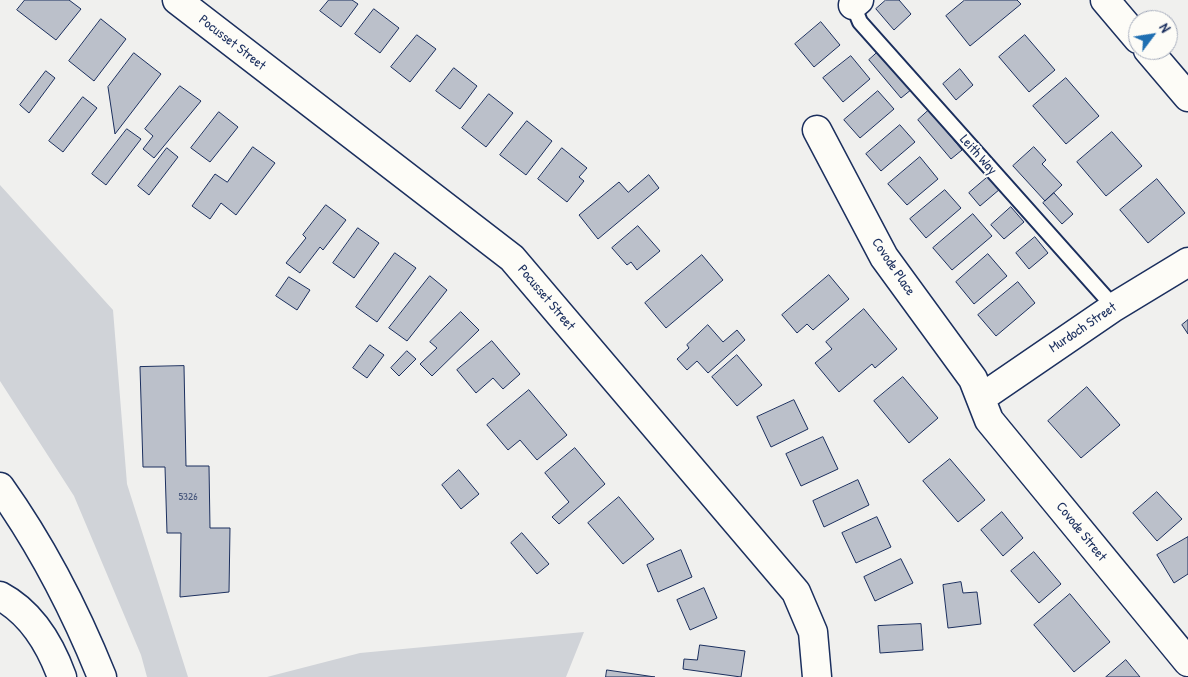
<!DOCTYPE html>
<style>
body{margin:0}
#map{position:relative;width:1188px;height:677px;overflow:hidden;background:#f0f0ee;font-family:"Patrick Hand",sans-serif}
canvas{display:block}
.north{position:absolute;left:1128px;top:10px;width:50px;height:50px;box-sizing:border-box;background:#fdfcf7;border:1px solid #a3aaba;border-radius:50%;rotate:59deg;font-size:14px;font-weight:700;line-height:20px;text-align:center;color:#1b2f5e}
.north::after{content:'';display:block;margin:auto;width:18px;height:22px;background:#1f6fb2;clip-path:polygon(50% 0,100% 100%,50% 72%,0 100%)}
</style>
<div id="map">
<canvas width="1188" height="677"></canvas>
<div class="north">N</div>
</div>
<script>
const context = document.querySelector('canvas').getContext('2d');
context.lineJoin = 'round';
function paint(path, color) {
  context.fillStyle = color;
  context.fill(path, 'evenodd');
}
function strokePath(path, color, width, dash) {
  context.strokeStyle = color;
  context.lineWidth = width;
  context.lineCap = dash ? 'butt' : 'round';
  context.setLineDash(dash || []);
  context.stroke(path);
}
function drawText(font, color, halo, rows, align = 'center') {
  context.font = font + ' "Patrick Hand",sans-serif';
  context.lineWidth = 4;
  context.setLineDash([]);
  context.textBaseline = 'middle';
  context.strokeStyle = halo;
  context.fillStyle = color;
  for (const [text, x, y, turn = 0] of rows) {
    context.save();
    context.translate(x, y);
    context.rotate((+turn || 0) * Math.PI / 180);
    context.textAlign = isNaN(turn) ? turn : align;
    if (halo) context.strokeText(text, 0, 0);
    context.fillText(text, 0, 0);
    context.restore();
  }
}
paint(new Path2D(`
 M 0,185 L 113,310 L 127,484 L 188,677 L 147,677 L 141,655 L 74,496 L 0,381 Z
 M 584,632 L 566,677 L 267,677 L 360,653 Z`), '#d0d3d8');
const building = new Path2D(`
 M 25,0 L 69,0 L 81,9 L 56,40 L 17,10 Z
 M 329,0 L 352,0 L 358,4 L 341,27 L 320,11 Z
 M 886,0 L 899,0 L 911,14 L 894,30 L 876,9 Z
 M 965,0 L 1017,0 L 1021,4 L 970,46 L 946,16 Z
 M 374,9 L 399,28 L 380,53 L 355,34 Z
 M 101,19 L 126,39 L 94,81 L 69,61 Z
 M 821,22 L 840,45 L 814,67 L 795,44 Z
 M 417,35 L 436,49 L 410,82 L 391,67 Z
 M 1025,35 L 1055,70 L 1029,92 L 999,57 Z
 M 879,51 L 912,89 L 901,98 L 869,60 Z
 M 134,53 L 161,74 L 115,134 L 108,87 Z
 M 851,56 L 870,79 L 843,102 L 823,78 Z
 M 454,68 L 477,86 L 460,109 L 436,91 Z
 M 960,69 L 973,85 L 956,100 L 943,84 Z
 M 46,71 L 55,78 L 29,113 L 20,105 Z
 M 1066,78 L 1099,116 L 1066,144 L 1033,106 Z
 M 180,86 L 201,101 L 154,158 L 143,149 L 153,136 L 145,129 Z
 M 878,91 L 894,109 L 860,138 L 844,120 Z
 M 489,94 L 513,113 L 486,147 L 462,128 Z
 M 83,97 L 97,108 L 63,152 L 49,141 Z
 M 929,110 L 962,150 L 951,159 L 918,120 Z
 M 219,112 L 238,127 L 210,162 L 191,148 Z
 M 527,121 L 552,141 L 526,175 L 500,155 Z
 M 900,125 L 915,142 L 881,171 L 866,154 Z
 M 127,129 L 141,139 L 106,185 L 92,174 Z
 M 1112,132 L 1142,166 L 1106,196 L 1077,162 Z
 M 253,147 L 275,163 L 236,215 L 221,203 L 210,219 L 192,206 L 215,174 L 227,182 Z
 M 1034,147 L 1046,160 L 1042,164 L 1062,185 L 1045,201 L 1013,166 Z
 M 167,148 L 178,157 L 149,195 L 138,186 Z
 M 562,148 L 587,168 L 579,177 L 584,181 L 567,202 L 538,179 Z
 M 920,157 L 938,179 L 907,205 L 888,184 Z
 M 649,175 L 659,188 L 598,239 L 579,215 L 619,182 L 628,192 Z
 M 989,176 L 1000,189 L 980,206 L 969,193 Z
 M 1157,179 L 1185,213 L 1148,243 L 1120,210 Z
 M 945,190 L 961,208 L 926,238 L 910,219 Z
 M 1054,193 L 1073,214 L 1062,224 L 1043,203 Z
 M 326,205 L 346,220 L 323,250 L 320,247 L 300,273 L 286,263 L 306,238 L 303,235 Z
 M 1011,207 L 1024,222 L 1004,239 L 991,225 Z
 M 973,214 L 992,236 L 952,270 L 933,248 Z
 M 638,226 L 660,251 L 637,270 L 631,262 L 627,265 L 612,248 Z
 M 358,228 L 379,243 L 354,278 L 333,263 Z
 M 1035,237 L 1048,253 L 1029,269 L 1016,253 Z
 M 395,253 L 416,268 L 377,322 L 356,307 Z
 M 988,254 L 1007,276 L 974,304 L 956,282 Z
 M 702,255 L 723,280 L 666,328 L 645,303 Z
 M 829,275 L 849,299 L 813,330 L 807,324 L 797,333 L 782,315 Z
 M 430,276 L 447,290 L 407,341 L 389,328 Z
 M 289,277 L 310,290 L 297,310 L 276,296 Z
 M 1018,282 L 1035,303 L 996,336 L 978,315 Z
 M 864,309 L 897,349 L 875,368 L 872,364 L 839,392 L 815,363 L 832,349 L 826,342 Z
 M 461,312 L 479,330 L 432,376 L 420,364 L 437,348 L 430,342 Z
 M 1188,320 L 1188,334 L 1182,325 Z
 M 708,325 L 723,342 L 737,330 L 745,340 L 708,373 L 697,361 L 687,370 L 677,359 L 689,348 L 687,345 Z
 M 492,341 L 520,374 L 503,389 L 493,378 L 476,393 L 457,370 Z
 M 370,345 L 384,355 L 367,378 L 353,368 Z
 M 407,351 L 416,359 L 399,376 L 391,368 Z
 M 737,355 L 762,385 L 737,406 L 712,377 Z
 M 184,366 L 186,466 L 209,466 L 210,528 L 230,528 L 229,592 L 180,597 L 181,533 L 167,533 L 165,467 L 143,467 L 140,367 Z
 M 903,377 L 938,418 L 909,443 L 874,401 Z
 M 1087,387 L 1120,425 L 1081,458 L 1048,421 Z
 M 529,390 L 567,435 L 537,460 L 520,440 L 508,450 L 487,425 Z
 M 794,400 L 808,429 L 771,447 L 757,417 Z
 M 823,437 L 838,469 L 801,486 L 786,454 Z
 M 575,448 L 605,484 L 559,524 L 552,517 L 569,502 L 545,473 Z
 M 950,459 L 985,500 L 958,522 L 923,481 Z
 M 459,470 L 479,494 L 461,509 L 442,485 Z
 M 858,480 L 869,505 L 824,527 L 813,501 Z
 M 1157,492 L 1182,519 L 1157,541 L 1133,513 Z
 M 619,497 L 654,539 L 623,564 L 588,523 Z
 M 1002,512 L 1023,538 L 1003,556 L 981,530 Z
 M 877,517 L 891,547 L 856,563 L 842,533 Z
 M 522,533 L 549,564 L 537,574 L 511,543 Z
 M 1188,537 L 1188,574 L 1174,583 L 1157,555 Z
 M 681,550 L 692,577 L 658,592 L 647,565 Z
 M 1034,552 L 1061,584 L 1039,603 L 1011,571 Z
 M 901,559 L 913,583 L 875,601 L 864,577 Z
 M 961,582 L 963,593 L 977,592 L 981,624 L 948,628 L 943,585 Z
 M 704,588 L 717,618 L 690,630 L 677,600 Z
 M 1070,594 L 1110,642 L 1074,672 L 1034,625 Z
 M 921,624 L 923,650 L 880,653 L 878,626 Z
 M 700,645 L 745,651 L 741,677 L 683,669 L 684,659 L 697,660 Z
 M 1126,660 L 1140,677 L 1106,677 Z
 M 607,670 L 655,677 L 606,677 Z`);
paint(building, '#bbc0ca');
strokePath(building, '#1b2f5e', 1);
const lane = new Path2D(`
 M 853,5 L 860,22 L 1114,307`);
const street = new Path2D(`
 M 177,0 L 512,258 L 796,592 L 813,632 L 817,677
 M 853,5 L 859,0
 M 817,130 L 884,257 L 973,379 L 989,420 L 1188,662
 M 981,398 L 1114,307 L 1188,262`);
const secondary = new Path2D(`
 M 1105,0 L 1138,39
 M 1148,50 L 1188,97`);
const highway = new Path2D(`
 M 0,487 C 42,546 75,610 102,677
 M 0,596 C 32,613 50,644 62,677`);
strokePath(lane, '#1b2f5e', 18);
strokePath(street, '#1b2f5e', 31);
strokePath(secondary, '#1b2f5e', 31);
strokePath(highway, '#1b2f5e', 31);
strokePath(lane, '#fdfcf7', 14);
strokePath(street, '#fdfcf7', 28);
strokePath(secondary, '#fdfcf7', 28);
strokePath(highway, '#fdfcf7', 28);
drawText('11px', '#435379', null, [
 ["5326",188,497]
]);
drawText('14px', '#1b2f5e', '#fdfcf7', [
 ["Pocusset Street",232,43,38],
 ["Leith Way",978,155,48],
 ["Covode Place",893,267,56],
 ["Pocusset Street",546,298,50],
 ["Murdoch Street",1083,328,-34],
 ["Covode Street",1081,532,51]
]);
</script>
